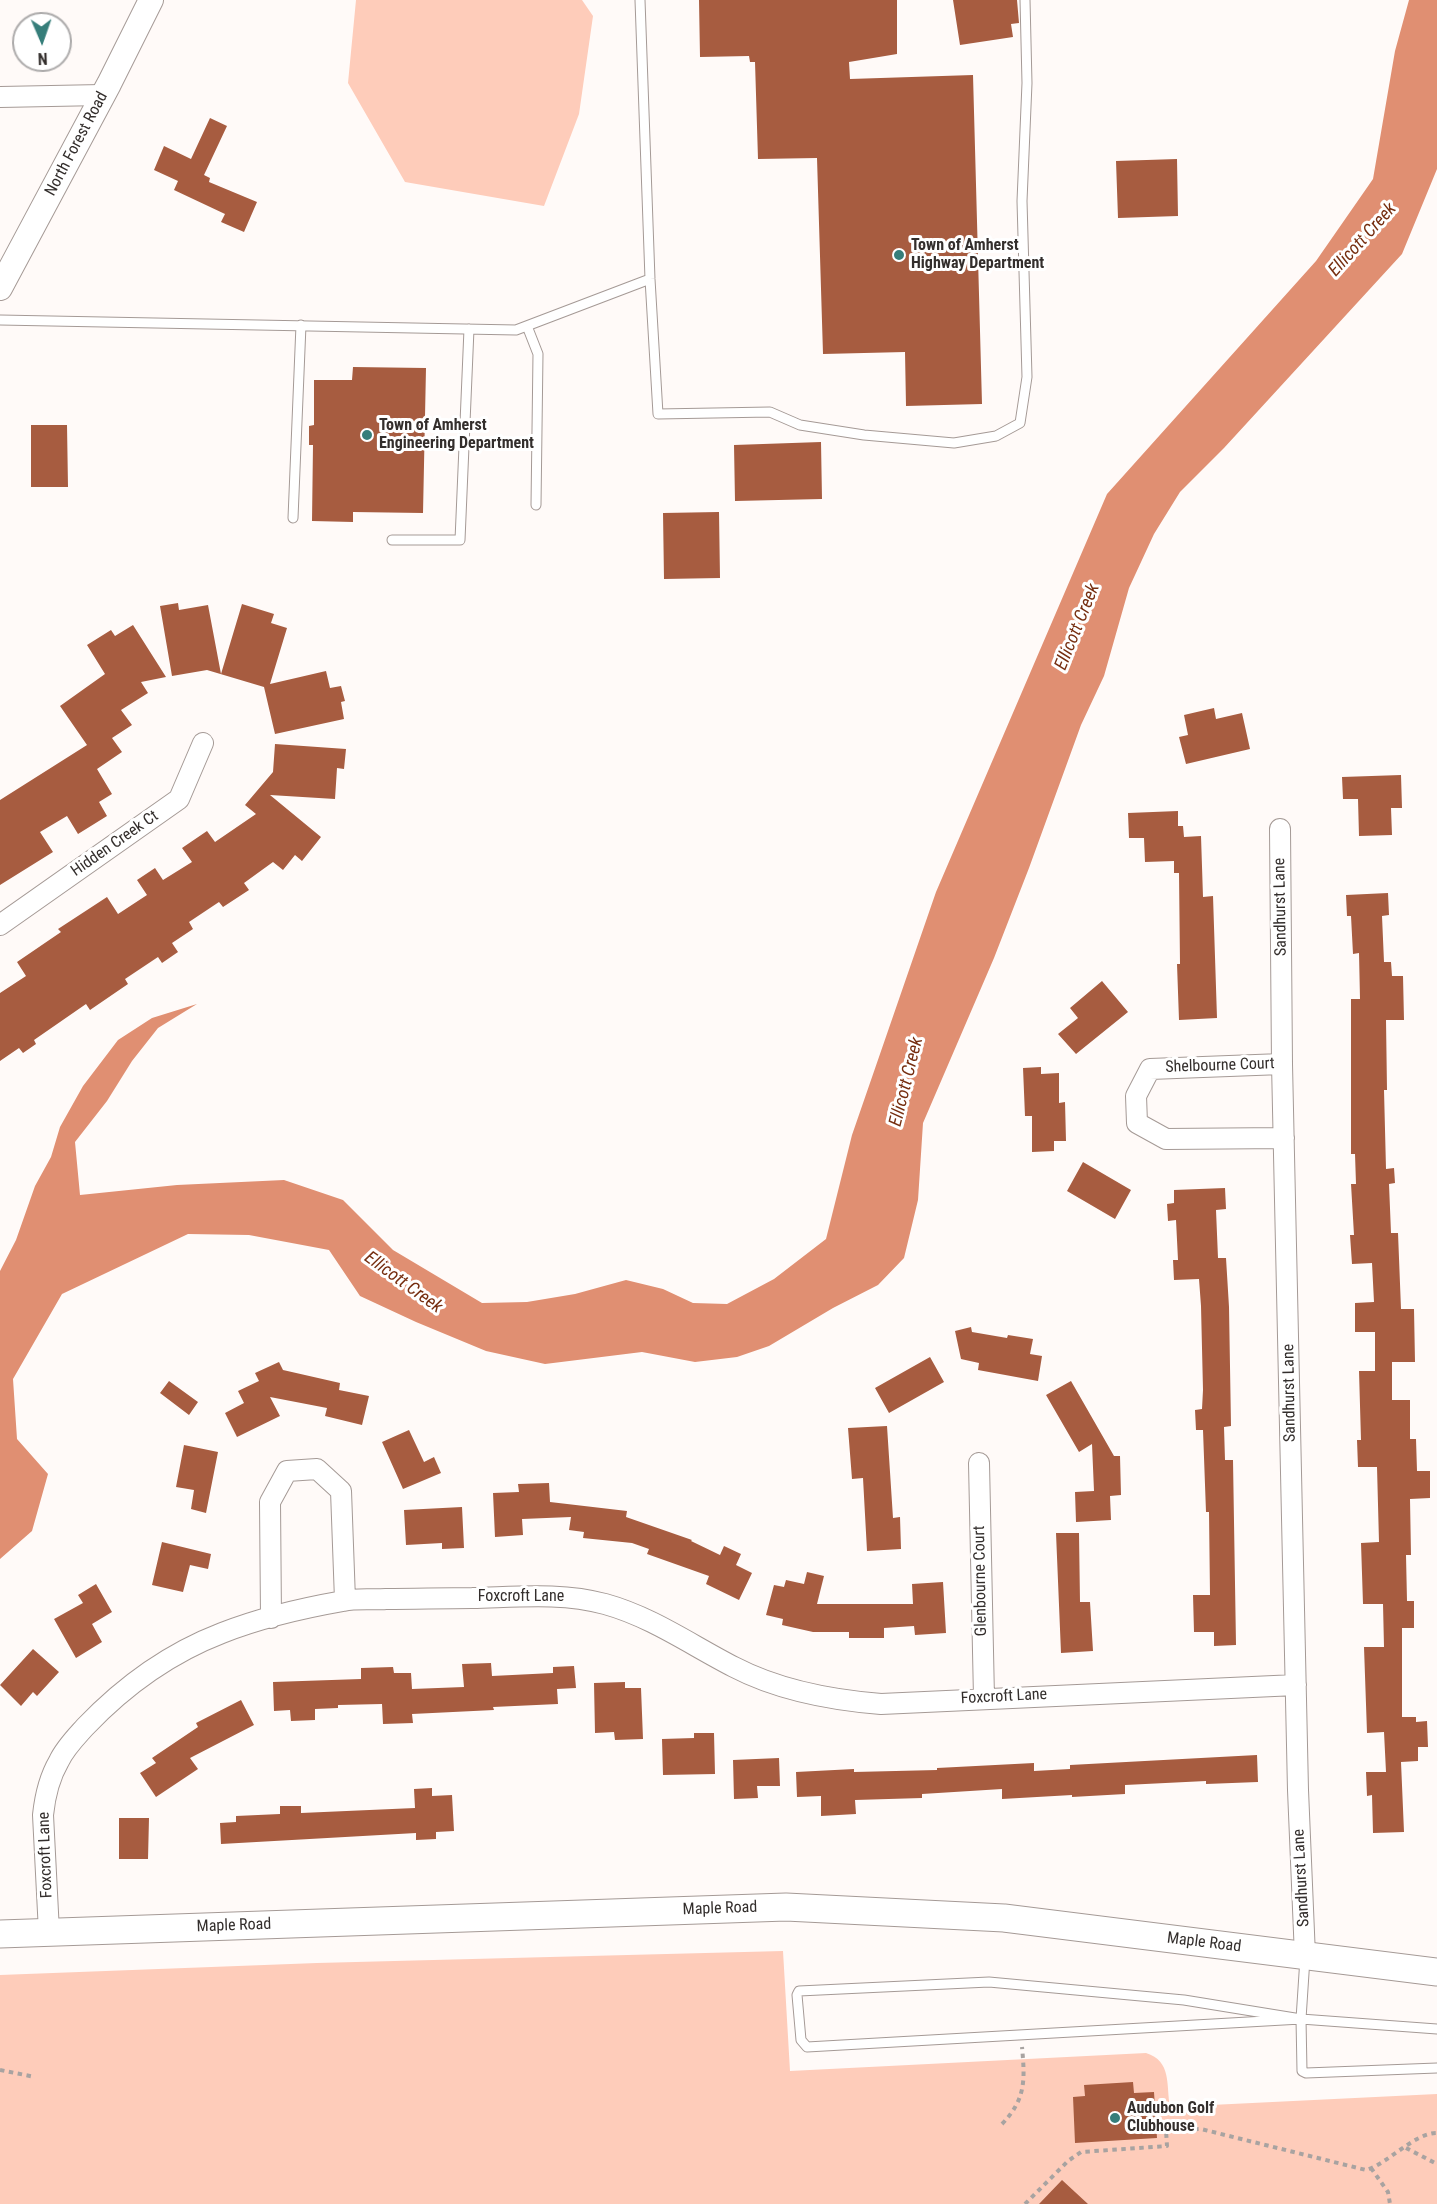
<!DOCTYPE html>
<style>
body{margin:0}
#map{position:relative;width:1437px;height:2204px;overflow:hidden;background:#fffaf8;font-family:"Roboto Condensed",sans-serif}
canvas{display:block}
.north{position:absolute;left:12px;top:12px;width:60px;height:60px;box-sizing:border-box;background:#fff;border:2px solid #adabab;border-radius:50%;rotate:178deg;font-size:16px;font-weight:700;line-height:24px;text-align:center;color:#332e2c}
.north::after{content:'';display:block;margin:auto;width:21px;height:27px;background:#367e7a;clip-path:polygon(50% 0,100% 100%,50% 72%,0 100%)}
</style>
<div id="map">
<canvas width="1437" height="2204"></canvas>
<div class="north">N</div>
</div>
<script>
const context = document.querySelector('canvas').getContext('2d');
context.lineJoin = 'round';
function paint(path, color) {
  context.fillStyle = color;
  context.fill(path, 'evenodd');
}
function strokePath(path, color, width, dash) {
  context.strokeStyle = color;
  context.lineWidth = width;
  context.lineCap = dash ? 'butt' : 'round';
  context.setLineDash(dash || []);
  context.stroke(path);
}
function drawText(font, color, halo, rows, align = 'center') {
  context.font = font + ' "Roboto Condensed",sans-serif';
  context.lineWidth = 6;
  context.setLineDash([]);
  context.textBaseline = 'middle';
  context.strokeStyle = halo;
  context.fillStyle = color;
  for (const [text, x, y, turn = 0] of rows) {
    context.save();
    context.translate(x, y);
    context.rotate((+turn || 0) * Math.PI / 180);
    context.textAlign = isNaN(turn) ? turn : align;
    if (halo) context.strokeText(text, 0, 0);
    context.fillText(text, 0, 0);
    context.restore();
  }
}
paint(new Path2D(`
 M 356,0 L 582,0 L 593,16 L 579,114 L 544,206 L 405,182 L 348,83 Z
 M 783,1951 L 790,2071 L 1146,2053 C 1172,2061 1166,2085 1170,2107 L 1437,2094 L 1437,2204 L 0,2204 L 0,1975 L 317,1963 Z`), '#feccba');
paint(new Path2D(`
 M 1409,0 L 1437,0 L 1437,169 L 1402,254 L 1224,448 L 1180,492 L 1154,534 L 1129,588 L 1104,676 L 1081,725 L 1029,868 L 994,958 L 923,1123 L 918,1200 L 904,1258 L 878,1285 L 833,1308 L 769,1346 L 737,1357 L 695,1362 L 642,1352 L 545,1364 L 486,1351 L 416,1322 L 360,1296 L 329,1250 L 249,1235 L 188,1234 L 62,1294 L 13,1379 L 17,1439 L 48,1474 L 32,1531 L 0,1559 L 0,1271 L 16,1240 L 35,1186 L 51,1157 L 60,1127 L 83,1086 L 118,1040 L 152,1018 L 197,1004 L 158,1028 L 132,1061 L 107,1101 L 75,1142 L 80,1195 L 177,1185 L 284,1180 L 343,1200 L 393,1250 L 482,1303 L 527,1302 L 575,1294 L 626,1280 L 663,1289 L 693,1303 L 727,1304 L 774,1279 L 826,1239 L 852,1135 L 936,892 L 1107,494 L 1316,261 L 1373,179 L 1395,51 Z`), '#e08f72');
paint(new Path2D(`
 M 699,0 L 897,0 L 897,54 L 849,62 L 850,79 L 973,75 L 982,404 L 906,406 L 905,352 L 823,354 L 817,158 L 758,159 L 755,62 L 750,62 L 749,56 L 700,57 Z
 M 953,0 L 1017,0 L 1019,23 L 1011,24 L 1013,37 L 960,45 Z
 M 210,118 L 227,126 L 204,175 L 210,178 L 209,182 L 257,202 L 244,232 L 221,222 L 225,214 L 174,190 L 178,181 L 154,170 L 164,146 L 191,159 Z
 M 1177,159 L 1178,216 L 1118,218 L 1116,161 Z
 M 353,367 L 426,368 L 423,513 L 353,512 L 353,522 L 312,521 L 313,445 L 309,445 L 309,426 L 314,425 L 314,380 L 352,380 Z
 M 31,425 L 67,425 L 68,487 L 31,487 Z
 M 821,442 L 822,499 L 735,501 L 734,445 Z
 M 719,512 L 720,578 L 664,579 L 663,513 Z
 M 178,603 L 179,610 L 208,605 L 221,674 L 242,604 L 274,614 L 271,623 L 287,628 L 270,684 L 326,671 L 330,688 L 341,686 L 345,701 L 341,702 L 344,719 L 275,734 L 264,687 L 207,670 L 172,676 L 160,606 Z
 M 133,625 L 166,677 L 141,682 L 148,693 L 121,710 L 132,725 L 112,738 L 122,752 L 97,769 L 112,794 L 99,802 L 107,816 L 78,834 L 67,816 L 40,832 L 53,852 L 0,885 L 0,800 L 87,745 L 60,706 L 105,674 L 87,645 L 111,630 L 115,636 Z
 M 1214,708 L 1216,719 L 1242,713 L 1250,749 L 1186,764 L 1179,737 L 1188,735 L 1184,715 Z
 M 275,744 L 346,749 L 344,769 L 337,768 L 335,799 L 270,795 L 321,837 L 302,861 L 295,855 L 283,870 L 273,862 L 244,883 L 249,890 L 223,907 L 219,902 L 189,922 L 193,929 L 172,943 L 178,952 L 162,963 L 158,957 L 125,979 L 128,984 L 90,1010 L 86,1004 L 34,1040 L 36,1044 L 23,1053 L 19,1048 L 0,1061 L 0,993 L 26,976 L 17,962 L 61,932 L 58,929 L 107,897 L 118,914 L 147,895 L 137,880 L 155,868 L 163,880 L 192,862 L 182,848 L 207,831 L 215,842 L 256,814 L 245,805 L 273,772 Z
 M 1401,775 L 1402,808 L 1391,808 L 1392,835 L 1359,836 L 1358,799 L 1343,799 L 1342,777 Z
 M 1178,811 L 1178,826 L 1183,826 L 1184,837 L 1201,836 L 1203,897 L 1213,896 L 1217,1018 L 1179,1020 L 1177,964 L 1180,964 L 1179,873 L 1174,873 L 1174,861 L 1145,862 L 1144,838 L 1129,838 L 1128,813 Z
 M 1388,893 L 1389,915 L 1382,916 L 1384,962 L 1391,962 L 1392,976 L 1403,976 L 1404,1020 L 1386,1020 L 1387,1090 L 1384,1090 L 1386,1169 L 1394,1168 L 1395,1183 L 1389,1184 L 1391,1233 L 1398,1233 L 1401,1309 L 1414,1309 L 1415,1362 L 1392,1362 L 1392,1400 L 1410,1400 L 1410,1439 L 1416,1439 L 1417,1471 L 1430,1471 L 1430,1498 L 1410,1499 L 1411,1555 L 1406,1555 L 1407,1601 L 1414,1601 L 1414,1628 L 1402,1628 L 1402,1717 L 1416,1717 L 1416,1722 L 1427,1721 L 1428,1747 L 1418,1747 L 1418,1761 L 1401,1762 L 1404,1832 L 1373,1833 L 1372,1795 L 1367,1796 L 1366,1772 L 1386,1772 L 1384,1732 L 1367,1733 L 1364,1647 L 1384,1647 L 1383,1604 L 1363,1604 L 1361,1543 L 1379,1542 L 1377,1467 L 1358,1467 L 1357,1440 L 1361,1440 L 1359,1371 L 1375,1371 L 1375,1332 L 1355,1332 L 1355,1303 L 1374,1302 L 1372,1263 L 1352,1264 L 1350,1235 L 1354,1235 L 1351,1184 L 1356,1184 L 1355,1154 L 1351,1154 L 1351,999 L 1360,999 L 1359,953 L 1353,954 L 1351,916 L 1347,916 L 1346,895 Z
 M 1102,981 L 1128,1012 L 1076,1054 L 1058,1034 L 1078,1018 L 1070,1008 Z
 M 1041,1067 L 1041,1074 L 1059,1073 L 1059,1103 L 1065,1102 L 1066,1141 L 1054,1141 L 1054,1151 L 1032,1152 L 1032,1116 L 1025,1116 L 1023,1068 Z
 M 1083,1162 L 1131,1190 L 1115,1219 L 1067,1191 Z
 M 1225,1188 L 1226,1209 L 1216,1210 L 1218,1258 L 1226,1258 L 1229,1307 L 1231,1426 L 1224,1427 L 1225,1460 L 1233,1460 L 1236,1645 L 1214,1646 L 1214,1632 L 1194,1632 L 1193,1595 L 1210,1595 L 1209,1512 L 1206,1512 L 1203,1430 L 1196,1430 L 1195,1410 L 1202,1409 L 1203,1390 L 1201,1306 L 1199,1279 L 1174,1280 L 1173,1260 L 1178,1260 L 1176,1220 L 1168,1221 L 1167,1204 L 1174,1203 L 1174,1190 Z
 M 971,1327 L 972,1332 L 1007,1338 L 1008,1335 L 1033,1339 L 1030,1354 L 1042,1356 L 1038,1381 L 978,1370 L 979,1363 L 961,1359 L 955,1331 Z
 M 930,1357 L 944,1382 L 889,1413 L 875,1388 Z
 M 279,1362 L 283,1370 L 340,1383 L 339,1390 L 369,1396 L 362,1425 L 325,1416 L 327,1408 L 270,1397 L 280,1416 L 237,1437 L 225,1413 L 244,1403 L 238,1391 L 259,1381 L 255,1373 Z
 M 169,1381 L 198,1402 L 189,1415 L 160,1393 Z
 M 1071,1381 L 1114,1456 L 1120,1456 L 1121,1495 L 1110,1496 L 1111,1520 L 1076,1522 L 1075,1492 L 1094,1491 L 1092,1444 L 1079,1452 L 1046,1395 Z
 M 887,1426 L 893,1518 L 900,1517 L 901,1549 L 867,1551 L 863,1478 L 852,1479 L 848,1428 Z
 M 409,1430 L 424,1462 L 434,1457 L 441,1473 L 403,1489 L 382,1442 Z
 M 184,1445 L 218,1452 L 206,1513 L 191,1509 L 194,1490 L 176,1487 Z
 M 549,1483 L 550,1502 L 627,1511 L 626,1517 L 692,1540 L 691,1541 L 720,1555 L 724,1546 L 741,1554 L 736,1565 L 752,1573 L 739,1600 L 706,1584 L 709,1576 L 647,1554 L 649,1549 L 632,1543 L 583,1538 L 584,1532 L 569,1530 L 571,1517 L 522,1519 L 523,1535 L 495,1537 L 493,1493 L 519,1492 L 518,1484 Z
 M 462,1507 L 464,1548 L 442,1549 L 442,1543 L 406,1545 L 404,1510 Z
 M 1056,1533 L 1079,1533 L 1080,1602 L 1090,1602 L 1093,1651 L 1061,1653 Z
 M 162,1542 L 211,1554 L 208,1569 L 190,1565 L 183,1592 L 152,1585 Z
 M 807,1572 L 824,1576 L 817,1604 L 913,1604 L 912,1584 L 943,1582 L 946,1633 L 915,1635 L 914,1626 L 884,1628 L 884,1638 L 849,1638 L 849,1632 L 813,1632 L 782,1625 L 783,1619 L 766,1615 L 774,1585 L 784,1587 L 786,1580 L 804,1584 Z
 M 96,1584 L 112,1612 L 92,1624 L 102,1642 L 76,1658 L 54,1619 L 83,1603 L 78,1595 Z
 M 33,1649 L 59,1672 L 37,1696 L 33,1692 L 21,1706 L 0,1685 Z
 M 491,1663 L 492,1676 L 553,1673 L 553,1667 L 574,1666 L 576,1688 L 557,1689 L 558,1704 L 493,1707 L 494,1710 L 412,1714 L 413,1723 L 383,1724 L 382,1704 L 338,1705 L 338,1708 L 315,1709 L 315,1720 L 291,1721 L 290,1710 L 274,1711 L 273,1682 L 361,1679 L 361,1668 L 393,1667 L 394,1673 L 411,1673 L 412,1689 L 464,1687 L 462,1664 Z
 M 625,1682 L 625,1688 L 641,1688 L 643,1739 L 615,1740 L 614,1732 L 595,1733 L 594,1683 Z
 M 241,1700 L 254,1725 L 190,1758 L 198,1769 L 156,1797 L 140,1773 L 156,1763 L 152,1758 L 198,1727 L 196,1723 Z
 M 694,1733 L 714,1733 L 715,1774 L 663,1775 L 662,1739 L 694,1738 Z
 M 1257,1755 L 1258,1782 L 1206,1784 L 1206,1781 L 1125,1785 L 1125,1794 L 1072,1797 L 1072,1795 L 1002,1799 L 1002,1789 L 922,1794 L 922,1798 L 855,1800 L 856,1814 L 821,1816 L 821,1796 L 797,1797 L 796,1772 L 854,1769 L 854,1772 L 937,1770 L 937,1768 L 1034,1763 L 1034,1771 L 1070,1769 L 1070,1765 Z
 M 779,1758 L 780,1786 L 757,1786 L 758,1798 L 734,1799 L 733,1760 Z
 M 432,1788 L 432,1796 L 452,1795 L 454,1831 L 436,1832 L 436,1839 L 416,1840 L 416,1833 L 221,1844 L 220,1823 L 236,1822 L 236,1816 L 280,1814 L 280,1806 L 301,1806 L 301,1813 L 415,1808 L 414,1789 Z
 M 119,1818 L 149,1818 L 148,1859 L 119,1859 Z
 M 1133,2082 L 1134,2093 L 1154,2092 L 1157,2138 L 1075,2143 L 1073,2097 L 1085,2096 L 1084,2085 Z
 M 1062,2180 L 1088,2204 L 1039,2204 Z`), '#a75c40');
const service = new Path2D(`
 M 640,0 L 650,279 L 658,414 L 770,412 L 800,425 L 864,435 L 954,443 L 996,436 L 1020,423 L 1027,377 L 1022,201 L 1027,83 L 1025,0
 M 0,320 L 516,330 L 650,279
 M 527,326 L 538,354 L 536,505
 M 293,518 L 301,325
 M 392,540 L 460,540 L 469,329
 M 1305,1958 L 1301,2019 L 1302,2071 L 1306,2073 L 1437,2068
 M 1301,2019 L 807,2047 L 801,2040 L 797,1995 L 799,1991 L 989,1982 L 1184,2000 L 1301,2019 L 1437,2029`);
const minor = new Path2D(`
 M 0,97 L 102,95
 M 1280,829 L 1282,1064 L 1298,1790 L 1305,1956
 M 0,925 L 179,799 L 203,743
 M 1282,1064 L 1150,1069 L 1136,1096 L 1137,1123 L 1166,1139 L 1284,1138
 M 979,1463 L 984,1698
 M 271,1618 L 270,1502 L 287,1471 L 317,1469 L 341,1491 L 345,1600
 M 49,1932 L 43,1815 C 45,1796 49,1778 59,1761 C 65,1748 76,1737 85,1727 C 124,1686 170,1653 222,1633 C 260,1618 303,1608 343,1601 C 356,1598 372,1600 386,1599 C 414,1599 443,1598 472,1598 C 516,1597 562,1592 605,1604 C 652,1617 691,1645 734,1667 C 780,1691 831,1700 881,1704 L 1296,1685`);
const tertiary = new Path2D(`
 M 0,288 L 109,84 L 151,0`);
const secondary = new Path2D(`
 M 0,1934 L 786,1907 L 1004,1918 L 1437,1972`);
strokePath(service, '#a59a96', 11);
strokePath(minor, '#a59a96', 22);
strokePath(tertiary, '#a59a96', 26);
strokePath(secondary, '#a59a96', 29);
strokePath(new Path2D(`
 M 0,2070 L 35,2077
 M 1002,2124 C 1026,2099 1025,2080 1022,2047
 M 1406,2148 L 1437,2164
 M 1371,2168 L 1388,2192 L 1390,2204
 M 1025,2204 L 1068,2161 L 1081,2152 L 1167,2146 L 1166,2130 L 1201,2129 L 1366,2170 C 1389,2163 1414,2133 1437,2133`), '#a8a3a1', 4, [4.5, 4.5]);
strokePath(service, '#fff', 9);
strokePath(minor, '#fff', 20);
strokePath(tertiary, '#fff', 24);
strokePath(secondary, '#fff', 27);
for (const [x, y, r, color] of [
 [899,255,6,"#367e7a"],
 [367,435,6,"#367e7a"],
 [1115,2118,6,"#367e7a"]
]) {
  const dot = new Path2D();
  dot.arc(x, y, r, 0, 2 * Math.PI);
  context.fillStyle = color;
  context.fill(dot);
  strokePath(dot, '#fff', 2);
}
drawText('16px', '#332e2c', '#fff', [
 ["North Forest Road",77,144,-62],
 ["Hidden Creek Ct",115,844,-35],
 ["Sandhurst Lane",1281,907,-91],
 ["Shelbourne Court",1220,1066,-2],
 ["Sandhurst Lane",1290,1393,-91],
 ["Glenbourne Court",981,1581,-91],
 ["Foxcroft Lane",521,1597],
 ["Foxcroft Lane",1004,1697,-3],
 ["Foxcroft Lane",46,1855,-92],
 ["Sandhurst Lane",1302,1878,-93],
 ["Maple Road",720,1909,-2],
 ["Maple Road",234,1926,-2],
 ["Maple Road",1204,1943,7]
]);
drawText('bold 16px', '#332e2c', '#fff', [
 ["Town of Amherst",911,246],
 ["Highway Department",911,264],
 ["Town of Amherst",379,426],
 ["Engineering Department",379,444],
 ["Audubon Golf",1127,2109],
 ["Clubhouse",1127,2127]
], 'left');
drawText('italic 18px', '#762e10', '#fff', [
 ["Ellicott Creek",1363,240,-48],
 ["Ellicott Creek",1078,627,-68],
 ["Ellicott Creek",907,1082,-76],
 ["Ellicott Creek",403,1283,36]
]);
</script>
